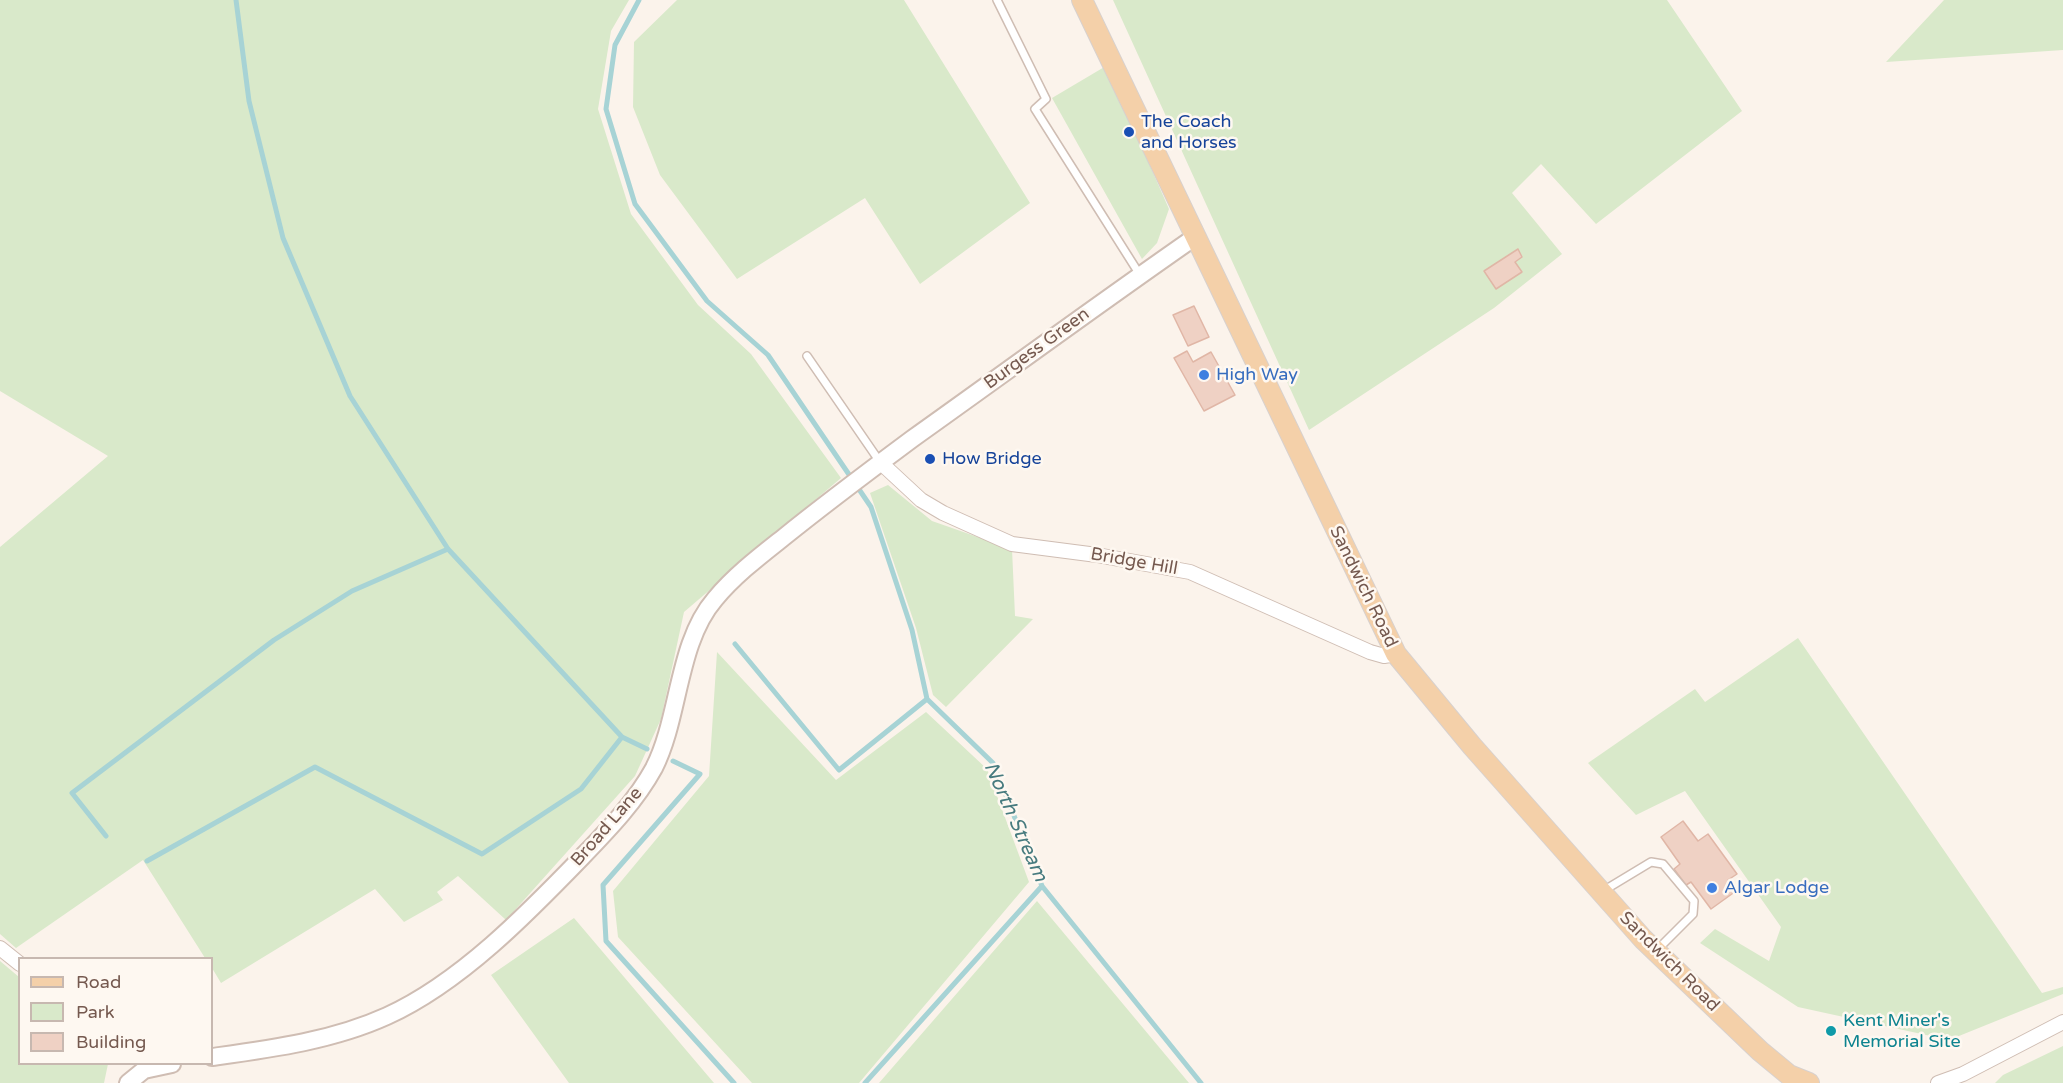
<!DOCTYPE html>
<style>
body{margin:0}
#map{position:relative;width:2063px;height:1083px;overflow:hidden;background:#fbf3eb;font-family:"Varela Round",sans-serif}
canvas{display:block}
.legend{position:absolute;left:18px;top:957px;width:195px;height:108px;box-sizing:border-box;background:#fef8f1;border:2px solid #c7b8b0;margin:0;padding:8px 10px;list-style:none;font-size:18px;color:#75594f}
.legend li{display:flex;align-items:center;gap:12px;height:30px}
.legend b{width:30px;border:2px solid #c7b8b0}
</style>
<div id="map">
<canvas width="2063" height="1083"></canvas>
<ul class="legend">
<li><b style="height:8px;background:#f4d0a9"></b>Road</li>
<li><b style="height:16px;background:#d9e9ca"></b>Park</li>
<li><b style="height:16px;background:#efd1c4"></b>Building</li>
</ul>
</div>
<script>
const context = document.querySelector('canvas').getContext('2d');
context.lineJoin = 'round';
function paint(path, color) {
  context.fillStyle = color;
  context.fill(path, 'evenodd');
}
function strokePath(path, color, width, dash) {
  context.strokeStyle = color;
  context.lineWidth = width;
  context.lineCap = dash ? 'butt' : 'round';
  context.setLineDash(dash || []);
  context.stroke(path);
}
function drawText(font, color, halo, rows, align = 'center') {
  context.font = font + ' "Varela Round",sans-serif';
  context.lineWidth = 5;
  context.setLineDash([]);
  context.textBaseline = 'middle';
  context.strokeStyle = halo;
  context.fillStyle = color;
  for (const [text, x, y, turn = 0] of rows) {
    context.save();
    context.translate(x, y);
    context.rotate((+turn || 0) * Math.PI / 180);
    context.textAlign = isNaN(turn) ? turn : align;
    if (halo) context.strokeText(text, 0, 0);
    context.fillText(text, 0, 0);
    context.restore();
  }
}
paint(new Path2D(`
 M 0,0 L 629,0 L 611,31 L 598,109 L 631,214 L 698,305 L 751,354 L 841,478 L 684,612 L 661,719 L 635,776 L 506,920 L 458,876 L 437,892 L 443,900 L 404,922 L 375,889 L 221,983 L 212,968 L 212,958 L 205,958 L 143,860 L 16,948 L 0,934 L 0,547 L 108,456 L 0,391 Z
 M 677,0 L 904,0 L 1030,203 L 920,284 L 865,198 L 737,279 L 660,175 L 633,107 L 634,42 Z
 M 1113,0 L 1667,0 L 1742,111 L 1596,224 L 1541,164 L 1512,193 L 1562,254 L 1494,308 L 1309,430 Z
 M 1944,0 L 2063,0 L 2063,50 L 1886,62 Z
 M 1106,66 L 1169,209 L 1157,243 L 1142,259 L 1052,98 Z
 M 888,485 L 932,521 L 1012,549 L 1015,616 L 1033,619 L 946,707 L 933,695 L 916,628 L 870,493 Z
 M 1798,638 L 2042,993 L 2063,987 L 2063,994 L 1949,1040 L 1798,1007 L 1700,943 L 1715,929 L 1769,961 L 1781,927 L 1685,791 L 1636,815 L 1588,763 L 1695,689 L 1705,702 Z
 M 717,652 L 836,780 L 926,712 L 987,769 L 1029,882 L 859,1083 L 752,1083 L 618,937 L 613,891 L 709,776 Z
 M 1037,901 L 1189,1083 L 879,1083 Z
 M 574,918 L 714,1083 L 569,1083 L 491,975 Z
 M 0,961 L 19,977 L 20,1064 L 108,1064 L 104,1083 L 0,1083 Z
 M 2063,1046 L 2063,1083 L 1995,1083 L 2003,1075 Z`), '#d9e9ca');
strokePath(new Path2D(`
 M 639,0 L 615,45 L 606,109 L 635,204 L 707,301 L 768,355 L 871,507 L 912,630 L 927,699
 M 735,644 L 839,770 L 927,699
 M 927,699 L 993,763 L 1042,886 L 1201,1083
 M 622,737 L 647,749
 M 673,761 L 700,774 L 603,885 L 606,941 L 734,1083
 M 106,836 L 72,793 L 274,640 L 352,591 L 448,549
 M 147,861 L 315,767 L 482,854 L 581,789 L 622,737 L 448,549 L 350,396 L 283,238 L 249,101 L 236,0
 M 865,1083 L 1042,886`), '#a7d3d5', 5);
const building = new Path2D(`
 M 1518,249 L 1522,257 L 1515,262 L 1522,272 L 1496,289 L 1484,271 Z
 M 1194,306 L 1209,337 L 1188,346 L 1173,315 Z
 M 1187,351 L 1193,362 L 1211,352 L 1235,395 L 1204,411 L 1174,358 Z
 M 1683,821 L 1698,841 L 1708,834 L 1737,874 L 1728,880 L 1736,891 L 1711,909 L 1691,882 L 1686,885 L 1674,869 L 1680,864 L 1661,837 Z`);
paint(building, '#efd1c4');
strokePath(building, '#e0b6a6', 1.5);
const service = new Path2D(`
 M 997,0 L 1046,99 L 1035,109 L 1140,275
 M 807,356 L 880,462
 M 1603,891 L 1651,862 L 1663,864 L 1694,901 L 1693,914 L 1656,951`);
const minor = new Path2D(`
 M 880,462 L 921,500 L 943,513 L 1012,544 L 1097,555 L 1190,572 L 1370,652 L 1384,656 L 1396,654
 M 0,948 L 20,964
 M 1938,1083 L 1963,1074 L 2063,1022`);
const tertiary = new Path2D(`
 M 212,1057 C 270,1049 332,1041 387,1016 C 460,983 528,913 583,856 C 609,829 636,801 654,768 C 680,717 677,643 715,599 C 735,575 760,556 784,537 C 826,503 869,471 912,439 C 1006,372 1100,303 1195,237
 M 128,1083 L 144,1070 L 172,1064`);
const primary = new Path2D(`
 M 1082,0 L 1396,654 L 1472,746 L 1643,939 L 1760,1051 L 1789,1075 L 1809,1083`);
strokePath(service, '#cfbdb3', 10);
strokePath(minor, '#cfbdb3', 16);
strokePath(tertiary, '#cfbdb3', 20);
strokePath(primary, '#d8d1ce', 22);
strokePath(service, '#fff', 7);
strokePath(minor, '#fff', 14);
strokePath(tertiary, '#fff', 16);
strokePath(primary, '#f4d0a9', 20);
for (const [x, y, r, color] of [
 [1129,132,6,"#1a4fb4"],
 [1204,375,6,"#3f7fe0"],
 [930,459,6,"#1a4fb4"],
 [1712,888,6,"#3f7fe0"],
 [1831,1031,6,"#0f9aa8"]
]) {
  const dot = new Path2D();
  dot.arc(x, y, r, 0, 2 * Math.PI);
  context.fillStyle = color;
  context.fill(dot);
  strokePath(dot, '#fef8f1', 2);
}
drawText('18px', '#164399', '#fef8f1', [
 ["The Coach",1141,122],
 ["and Horses",1141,143],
 ["How Bridge",942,459]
], 'left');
drawText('18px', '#75594f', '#fef8f1', [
 ["Burgess Green",1037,349,-36],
 ["Bridge Hill",1134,562,10],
 ["Sandwich Road",1363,587,64],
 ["Broad Lane",607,827,-49],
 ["Sandwich Road",1669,962,45]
]);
drawText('18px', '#366cbe', '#fef8f1', [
 ["High Way",1216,375],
 ["Algar Lodge",1724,888]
], 'left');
drawText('18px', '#0d838f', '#fef8f1', [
 ["Kent Miner's",1843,1021],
 ["Memorial Site",1843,1042]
], 'left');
drawText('italic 20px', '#477b7f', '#fef8f1', [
 ["North Stream",1015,822,66]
]);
</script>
